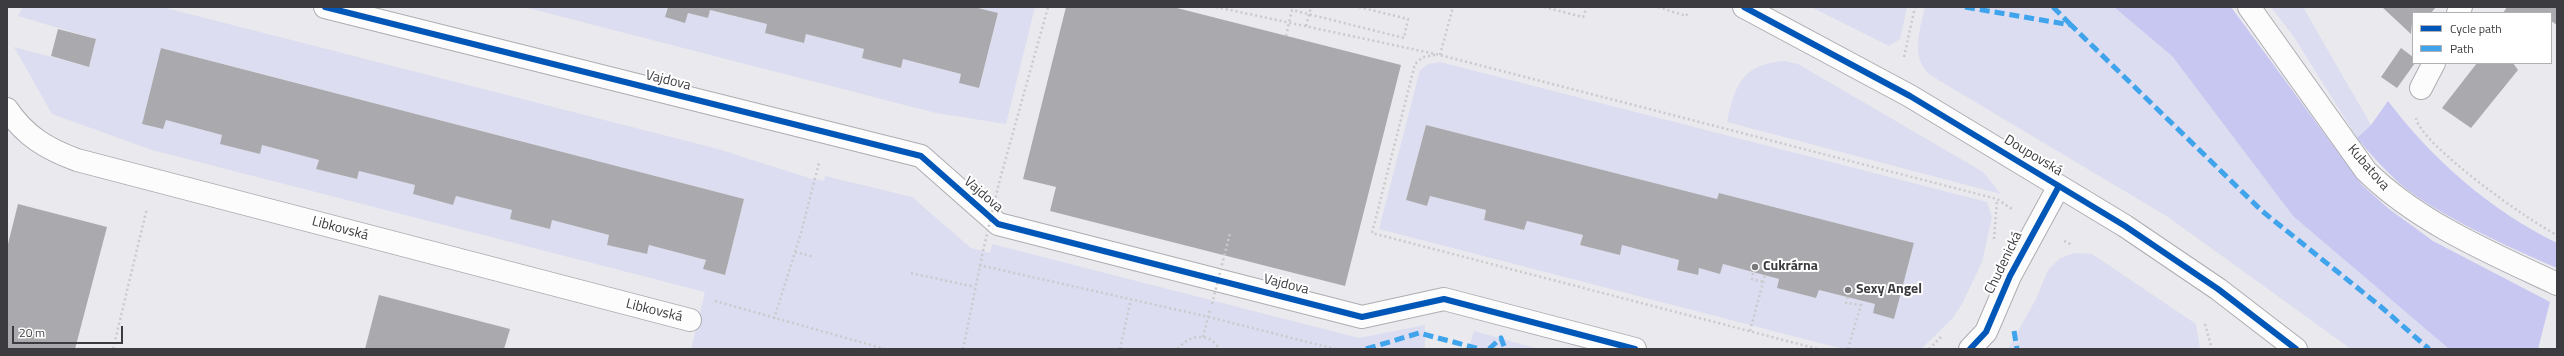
<!DOCTYPE html>
<html>
<head>
<meta charset="utf-8">
<style>
  body { margin:0 }
  #map { position:relative; width:2564px; height:356px; overflow:hidden; background:#e9e9ee; font-family:"Titillium Web",sans-serif }
  canvas { display:block }
  .frame { position:absolute; inset:0; border:8px solid #3c3c40; pointer-events:none }
  .legend { position:absolute; left:2412px; top:12px; width:140px; height:52px; box-sizing:border-box; background:#fff; border:1px solid #b1b1b3; margin:0; padding:5px 7px; list-style:none; font-size:12px; color:#3c3c40 }
  .legend li { display:flex; align-items:center; gap:8px; height:20px }
  .legend b { width:20px; border:1px solid #b1b1b3 }
  .scale { position:absolute; left:12px; top:326px; width:111px; height:18px; box-sizing:border-box; border:2px solid #3c3c40; border-top:0; padding-left:5px; font-size:12px; line-height:14px; white-space:nowrap; color:#3c3c40; -webkit-text-stroke:3px #fff; paint-order:stroke }
</style>
</head>
<body>
<div id="map">
<canvas width="2564" height="356"></canvas>
<div class="frame"></div>
<ul class="legend">
<li><b style="height:5px;background:#0057b8"></b>Cycle path</li>
<li><b style="height:5px;background:#3fa4ec"></b>Path</li>
</ul>
<div class="scale">20 m</div>
</div>
<script>
const context = document.querySelector('canvas').getContext('2d');
context.lineJoin = 'round';
function paint(path, color) { context.fillStyle = color; context.fill(path, 'evenodd'); }
function strokePath(path, color, width, dash) { context.strokeStyle = color; context.lineWidth = width; context.lineCap = dash ? 'butt' : 'round'; context.setLineDash(dash || []); context.stroke(path); }
function drawText(font, color, halo, rows, align = 'center') {
  context.font = font + ' "Titillium Web",sans-serif'; context.lineWidth = 4; context.setLineDash([]); context.textBaseline = 'middle'; context.strokeStyle = halo; context.fillStyle = color; for (const [text, x, y, turn = 0] of rows) {
    context.save(); context.translate(x, y); context.rotate((+turn || 0) * Math.PI / 180); context.textAlign = isNaN(turn) ? turn : align; if (halo) context.strokeText(text, 0, 0); context.fillText(text, 0, 0); context.restore();
  }
}
paint(new Path2D(`
  M23 7H162L718 149 809 178 824 181 825 176 912 197 971 248 990 253 992 244 1359 338 1425 325V346L1423 349H691L705 292 152 150 52 114 14 47 89 67 96 39 18 16ZM162 48 744 199 725 275 703 269 706 260 649 245 647 254 607 245 609 235 552 220 550 229 510 219 512 210 456 196 453 205 413 194 415 185 359 171 356 179 317 169 319 160 262 145 260 154 220 144 222 135 166 120 163 129 142 124Z
  M524 7H665L667 8 665 17 685 23 688 13 708 18 710 10 767 24 784 38 804 43 806 34 864 49 862 58 901 68 903 59 961 74 959 83 979 88 998 14 974 7H1035L1006 124 936 113Z
  M1811 7H1907L1900 39 1889 46Z
  M1925 7H2114L2172 56 2293 216 2449 349H2351L2168 217 1930 75C1910 57 1920 30 1925 7Z
  M2271 7H2303L2371 125 2357 138 2294 37Z
  M1785 61 1798 64 1983 172 2001 194 1727 122C1735 85 1742 64 1785 61Z
  M1440 62 1987 202 1992 217 1982 262 1962 304 1952 319 1921 349H1843L1379 229 1420 70 1429 64ZM1426 125 1717 199 1719 193 1914 243 1894 318 1875 304 1819 290 1816 298 1777 288 1779 279 1723 264 1720 273 1699 268 1697 275 1677 270 1679 260 1622 245 1620 255 1580 245 1583 235 1527 221 1524 230 1484 220 1486 210 1430 196 1427 206 1406 200Z
  M2075 253 2092 254 2196 324 2200 349H2008L2036 299 2048 270 2060 258Z
  M1474 331 1539 349H1469Z`), '#dcddf0');
paint(new Path2D(`
  M2114 7H2231L2362 185 2389 209 2433 241 2550 302 2538 349H2449L2293 216 2172 56Z
  M2388 101C2432 159 2491 211 2557 243V268C2509 247 2438 216 2399 183 2384 169 2370 154 2357 138L2371 125Z`), '#c7c7f1');
paint(new Path2D(`
  M668 7H974L998 13 979 88 959 83 961 74 903 59 901 68 881 63 862 58 864 49 806 34 804 43 784 38 765 33 767 24 710 10 708 18 688 13 685 23 665 17Z
  M1066 7H1173L1401 65 1345 286 1050 211 1056 187 1023 179Z
  M2382 7H2436L2431 13H2413L2411 34Z
  M2507 7H2557V25L2551 21V13H2503Z
  M58 29 96 39 89 67 51 56Z
  M161 48 744 199 725 275 703 269 706 260 649 245 647 254 607 245 609 235 552 220 550 229 510 219 512 210 456 196 453 205 413 194 415 185 359 171 357 179 316 169 319 160 262 145 260 154 220 144 222 135 166 120 163 129 142 124Z
  M2401 48 2413 57V63H2415L2397 88 2381 77Z
  M2477 63H2513L2518 70 2471 128 2442 108Z
  M1426 125 1717 199 1719 193 1914 243 1894 319 1873 313 1875 304 1819 290 1816 298 1777 288 1779 279 1723 264 1720 274 1699 268 1698 275 1677 270 1679 260 1622 245 1620 255 1580 245 1583 235 1527 221 1524 230 1484 220 1486 210 1430 196 1427 206 1406 200Z
  M18 204 107 227 75 349H7V248Z
  M379 295 510 329 504 349H365Z`), '#aaaaae');
const minor = new Path2D(`
  M325 7 921 156 998 224 1362 317 1444 299 1635 349
  M1744 7 1910 96 2125 226 2218 289 2296 349
  M2249 7 2366 171C2419 223 2491 253 2557 284
  M2458 13 2461 7
  M2421 88 2434 63
  M7 109C25 136 47 149 77 160L690 320
  M1970 349 1986 332 2010 276 2059 186`);
strokePath(minor, '#adadb2', 24);
strokePath(new Path2D(`
  M1216 7 1440 55 1997 199 2012 209
  M1359 7 1408 19 1404 38
  M1544 7 1583 17 1587 7
  M1658 7 1686 16 1688 12
  M1306 26 1311 7
  M1435 55 1423 57 1415 64 1372 233 1818 349
  M1440 55 1453 7
  M1904 57 1915 7
  M2416 118C2420 144 2530 222 2557 235
  M999 183 1048 7
  M1994 239 1997 200
  M2064 241 2072 245
  M795 252 814 257
  M979 265 1209 317 1335 349
  M911 273 975 287
  M1753 273 1752 279 1764 282
  M1848 297 1846 303 1860 305
  M715 301 885 349
  M774 319 801 233 819 163
  M2205 324 2212 349
  M1750 331 1765 275
  M1203 337 1210 310
  M113 349 146 212 149 211
  M963 349 983 251
  M1120 349 1131 299
  M1178 349C1188 335 1210 331 1219 349
  M1848 349 1862 301
  M1929 349 1941 337`), '#cacacc', 2.5, [2, 3]);
strokePath(minor, '#fcfcfc', 22);
strokePath(new Path2D(`
  M1286 36 1292 10 1404 38
  M983 251 999 183
  M1212 304 1230 233`), '#cacacc', 2.5, [2, 3]);
strokePath(new Path2D(`
  M1965 7 2071 25 2262 211 2380 306 2429 349
  M2053 7 2071 25
  M2014 331 2017 349
  M1366 349 1419 333 1480 349
  M1489 349 1501 338 1505 349`), '#3fa4ec', 5, [10, 5]);
strokePath(new Path2D(`
  M325 7 921 156 998 224 1362 317 1444 299 1635 349
  M1744 7 1910 96 2125 226 2218 289 2296 349
  M1970 349 1986 332 2010 276 2059 186`), '#0057b8', 6);
for (const [x, y, r, color] of [
  [1755,267,4,"#79797d"],
  [1848,290,4,"#79797d"]
]) { const dot = new Path2D(); dot.arc(x, y, r, 0, 2 * Math.PI); context.fillStyle = color; context.fill(dot); strokePath(dot, '#fff', 1.5); }
drawText('14px', '#3c3c40', '#fff', [
  ["Vajdova",668,81,14],
  ["Doupovská",2033,156,31],
  ["Kubatova",2368,168,49],
  ["Vajdova",983,195,41],
  ["Libkovská",340,229,15],
  ["Chudenická",2004,263,-64],
  ["Vajdova",1286,285,14],
  ["Libkovská",654,311,14]
]);
drawText('bold 14px', '#3c3c40', '#fff', [
  ["Cukrárna",1763,267],
  ["Sexy Angel",1856,290]
], 'left');
</script>
</body>
</html>
